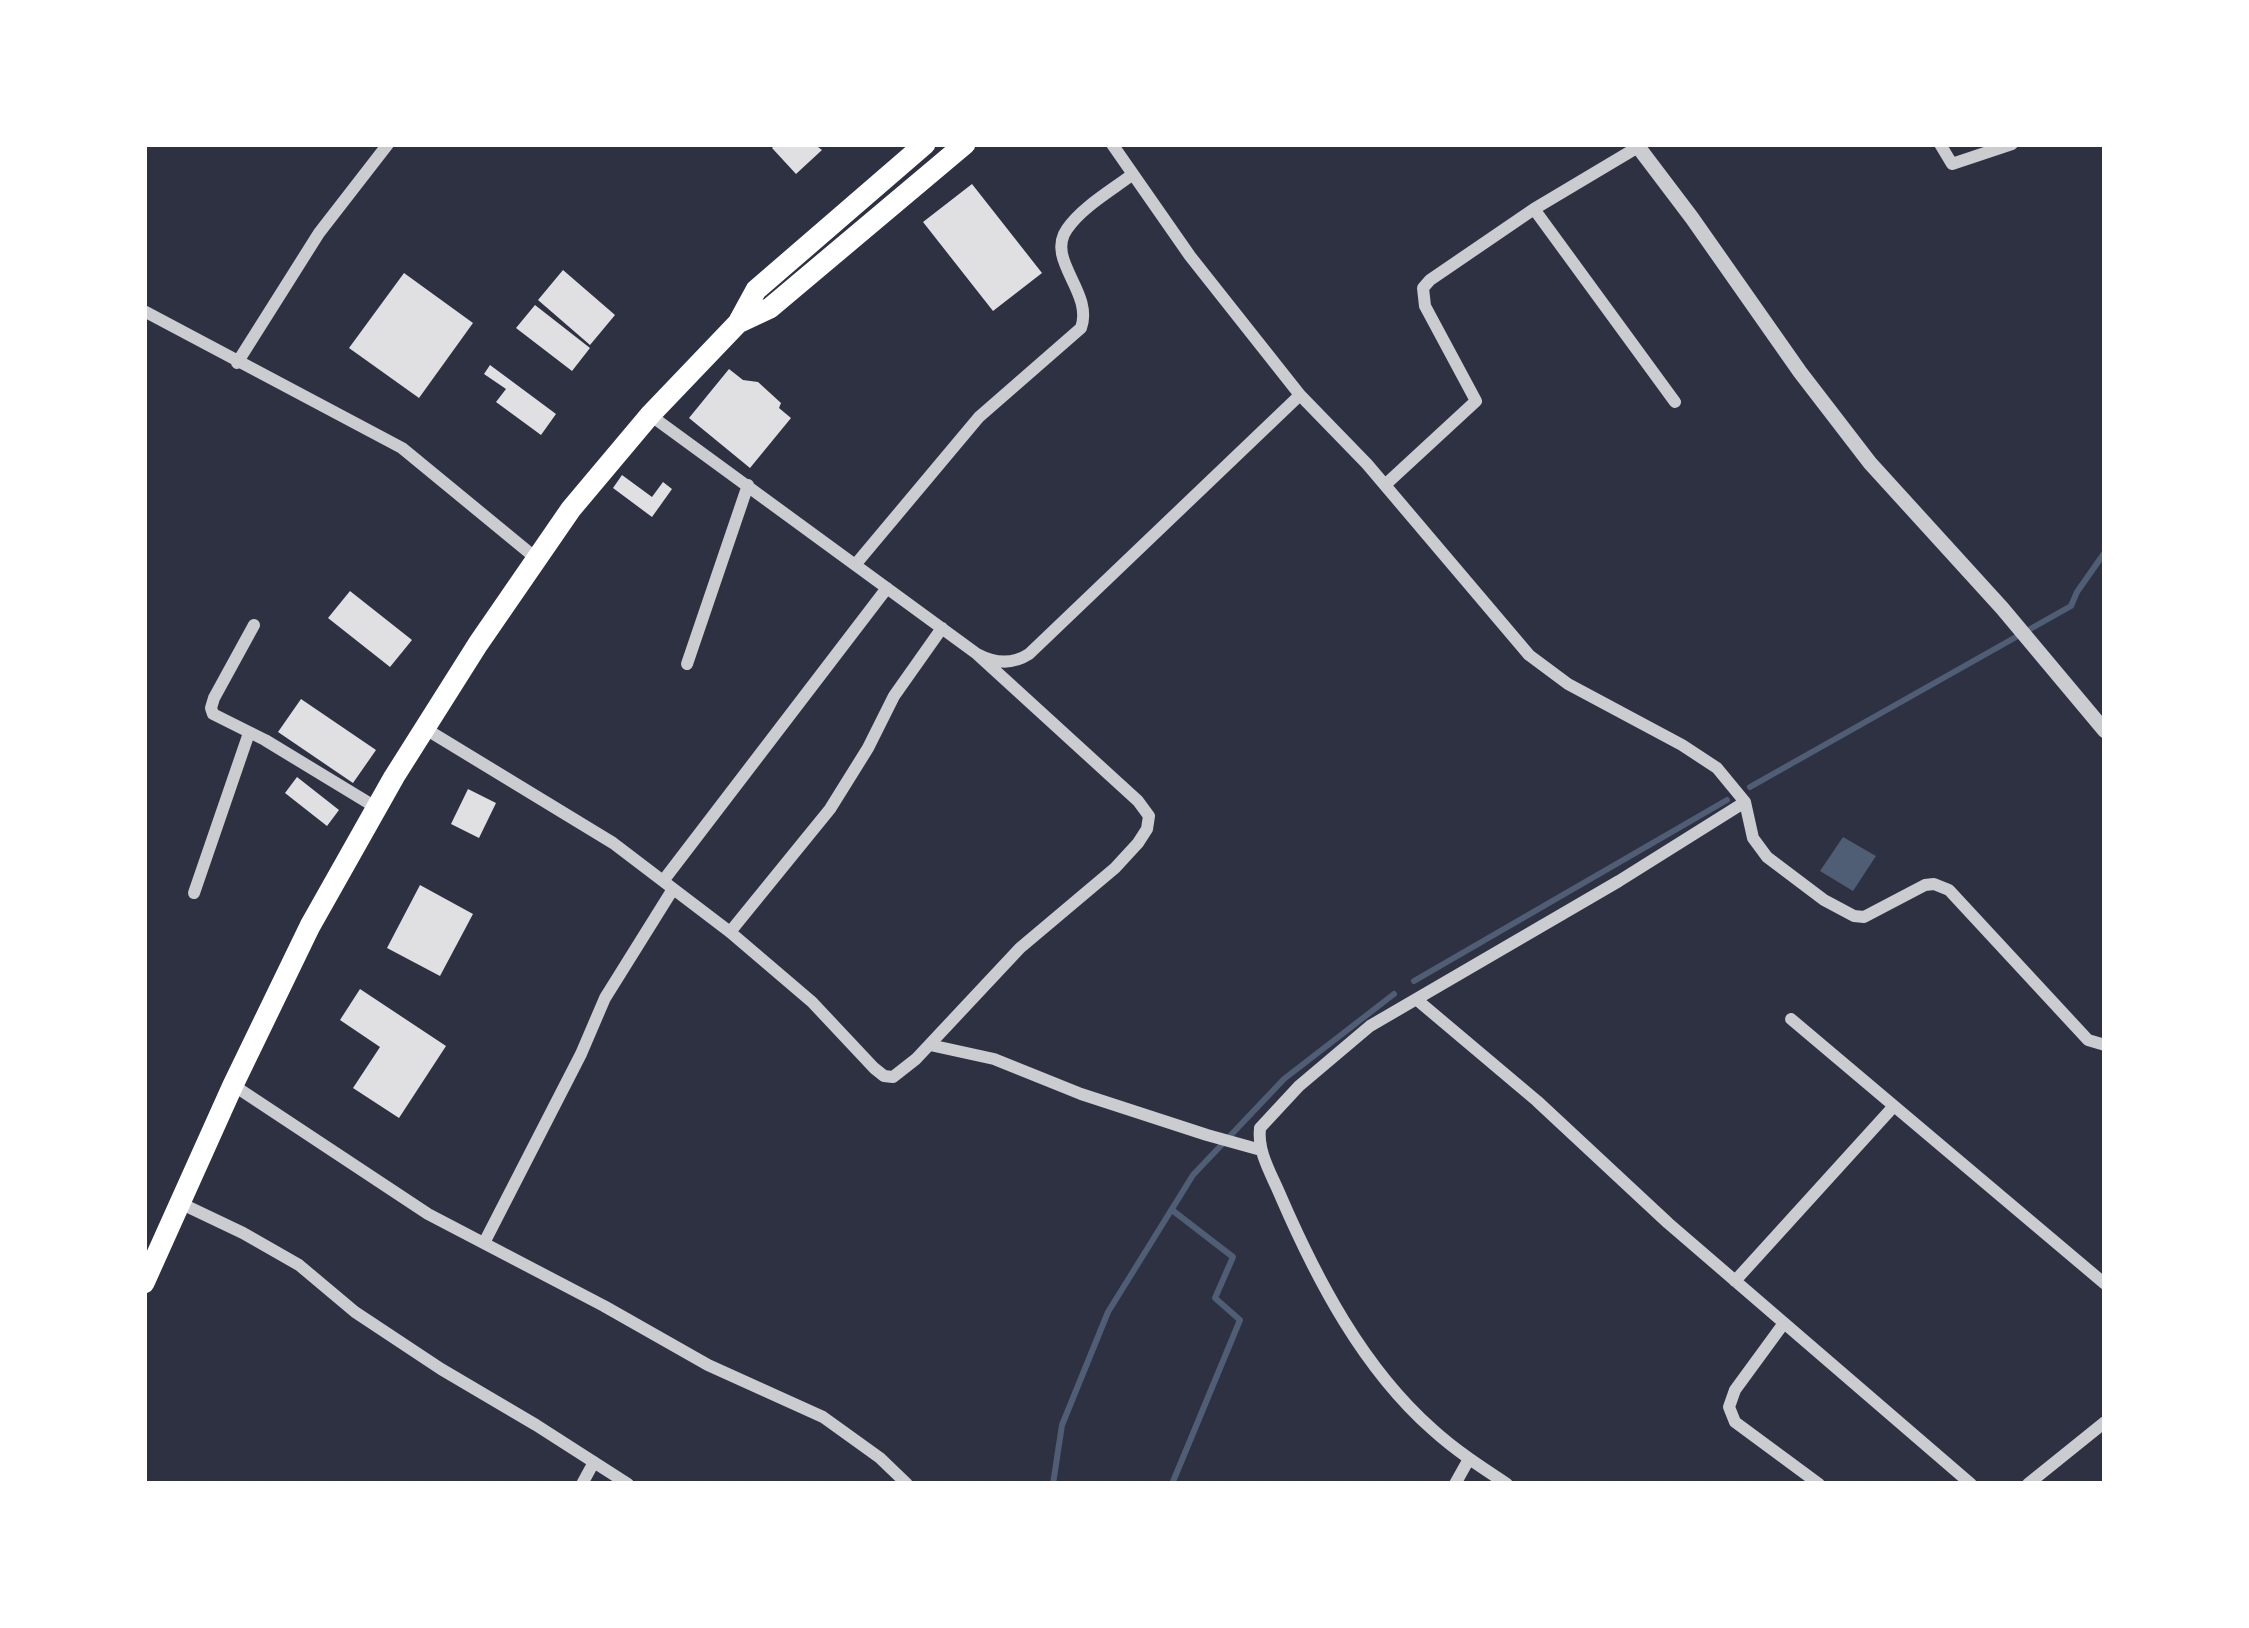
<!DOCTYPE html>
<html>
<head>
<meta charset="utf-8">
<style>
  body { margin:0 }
  #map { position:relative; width:2249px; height:1628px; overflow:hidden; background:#2d3142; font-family:"Fira Sans",sans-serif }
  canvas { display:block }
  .frame { position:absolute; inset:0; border:147px solid #fff; pointer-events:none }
</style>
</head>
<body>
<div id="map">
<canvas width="2249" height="1628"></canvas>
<div class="frame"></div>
</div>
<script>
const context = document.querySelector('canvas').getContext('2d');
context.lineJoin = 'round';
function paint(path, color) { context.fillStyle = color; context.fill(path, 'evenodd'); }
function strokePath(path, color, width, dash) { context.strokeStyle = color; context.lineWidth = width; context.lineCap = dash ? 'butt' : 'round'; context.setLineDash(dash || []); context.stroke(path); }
paint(new Path2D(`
  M1843 837 1876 856 1853 891 1820 871Z`), '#4f5d75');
strokePath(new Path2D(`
  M1750 787 2071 606 2077 592 2105 552
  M1414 981 1727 800
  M1172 1210 1233 1257 1215 1298 1240 1320 1172 1484
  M1053 1484 1062 1425 1108 1312 1193 1175 1284 1079 1394 994`), '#4f5d75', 6);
paint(new Path2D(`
  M776 144H814L822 150 796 174 772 148Z
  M972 184 1042 273 993 311 923 222Z
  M563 270 615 315 590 345 538 300Z
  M404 273 473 323 419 398 349 348Z
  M535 305 590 348 572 371 516 328Z
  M490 365 556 414 541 435 496 402 506 389 484 374Z
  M729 369 743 380 758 382 781 403 779 408 791 418 750 468 689 418Z
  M622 475 652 497 663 482 672 489 652 517 613 488Z
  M350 591 412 640 390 667 328 618Z
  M301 699 376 750 353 783 278 732Z
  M297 777 339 810 327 826 285 793Z
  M468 789 496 803 479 838 451 824Z
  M420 885 473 914 440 976 387 948Z
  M360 989 446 1046 399 1118 353 1088 380 1047 340 1020Z`), '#e0e0e3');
strokePath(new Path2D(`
  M1112 144 1190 256 1300 395 1367 464 1529 655 1568 684 1682 745 1717 768 1745 802 1753 838 1767 857 1824 900 1854 916 1864 917 1925 885 1934 884 1949 890 2088 1040 2105 1045
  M1940 144 1952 164 2012 144
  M1534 209 1675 402
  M144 311 402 448 537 559
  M237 363 319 233 388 144
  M650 415 977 654C994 663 1012 665 1029 654L1300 395
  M1385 485 1476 401 1425 306 1423 288 1430 280 1534 209 1638 147
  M855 565 979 417 1081 328C1094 292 1045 260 1067 229 1082 207 1112 190 1133 174
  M254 625 214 698 211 708 213 714 265 740 377 808
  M687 664 748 485
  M424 728 613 843 730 932 812 1002 874 1068 884 1076 893 1077 916 1059 1020 948 1115 868 1138 843 1147 829 1149 816 1138 801 977 654
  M663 881 887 588
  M194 893 249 733
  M730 932 830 809 868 748 894 696 942 628
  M1416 999 1537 1101 1668 1223 1971 1484
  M1791 1019 2105 1284
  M930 1045 994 1059 1081 1094 1207 1135 1261 1150
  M233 1085 428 1214 604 1306 708 1365 823 1417 880 1458 907 1484
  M180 1203 243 1233 299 1265 355 1312 441 1369 536 1425 628 1484
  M484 1243 581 1054 605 998 673 889
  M1735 1281 1894 1106
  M1784 1323 1735 1390 1729 1407 1735 1422 1819 1484
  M582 1484 594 1462
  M1455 1484 1469 1459
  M1507 1484C1481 1467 1455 1450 1432 1429 1363 1368 1317 1280 1281 1197 1272 1175 1257 1152 1260 1128L1299 1086 1370 1026 1619 881 1745 802
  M2028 1484 2105 1422`), '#caccd0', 12);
strokePath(new Path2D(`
  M1636 144 1692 218 1800 372 1870 463 2002 608 2105 731`), '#caccd0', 15);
strokePath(new Path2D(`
  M738 323 770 308 965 144
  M144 1283 233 1085 310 926 394 777 478 644 571 509 650 415 738 323 756 290 925 144`), '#fff', 21);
</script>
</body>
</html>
